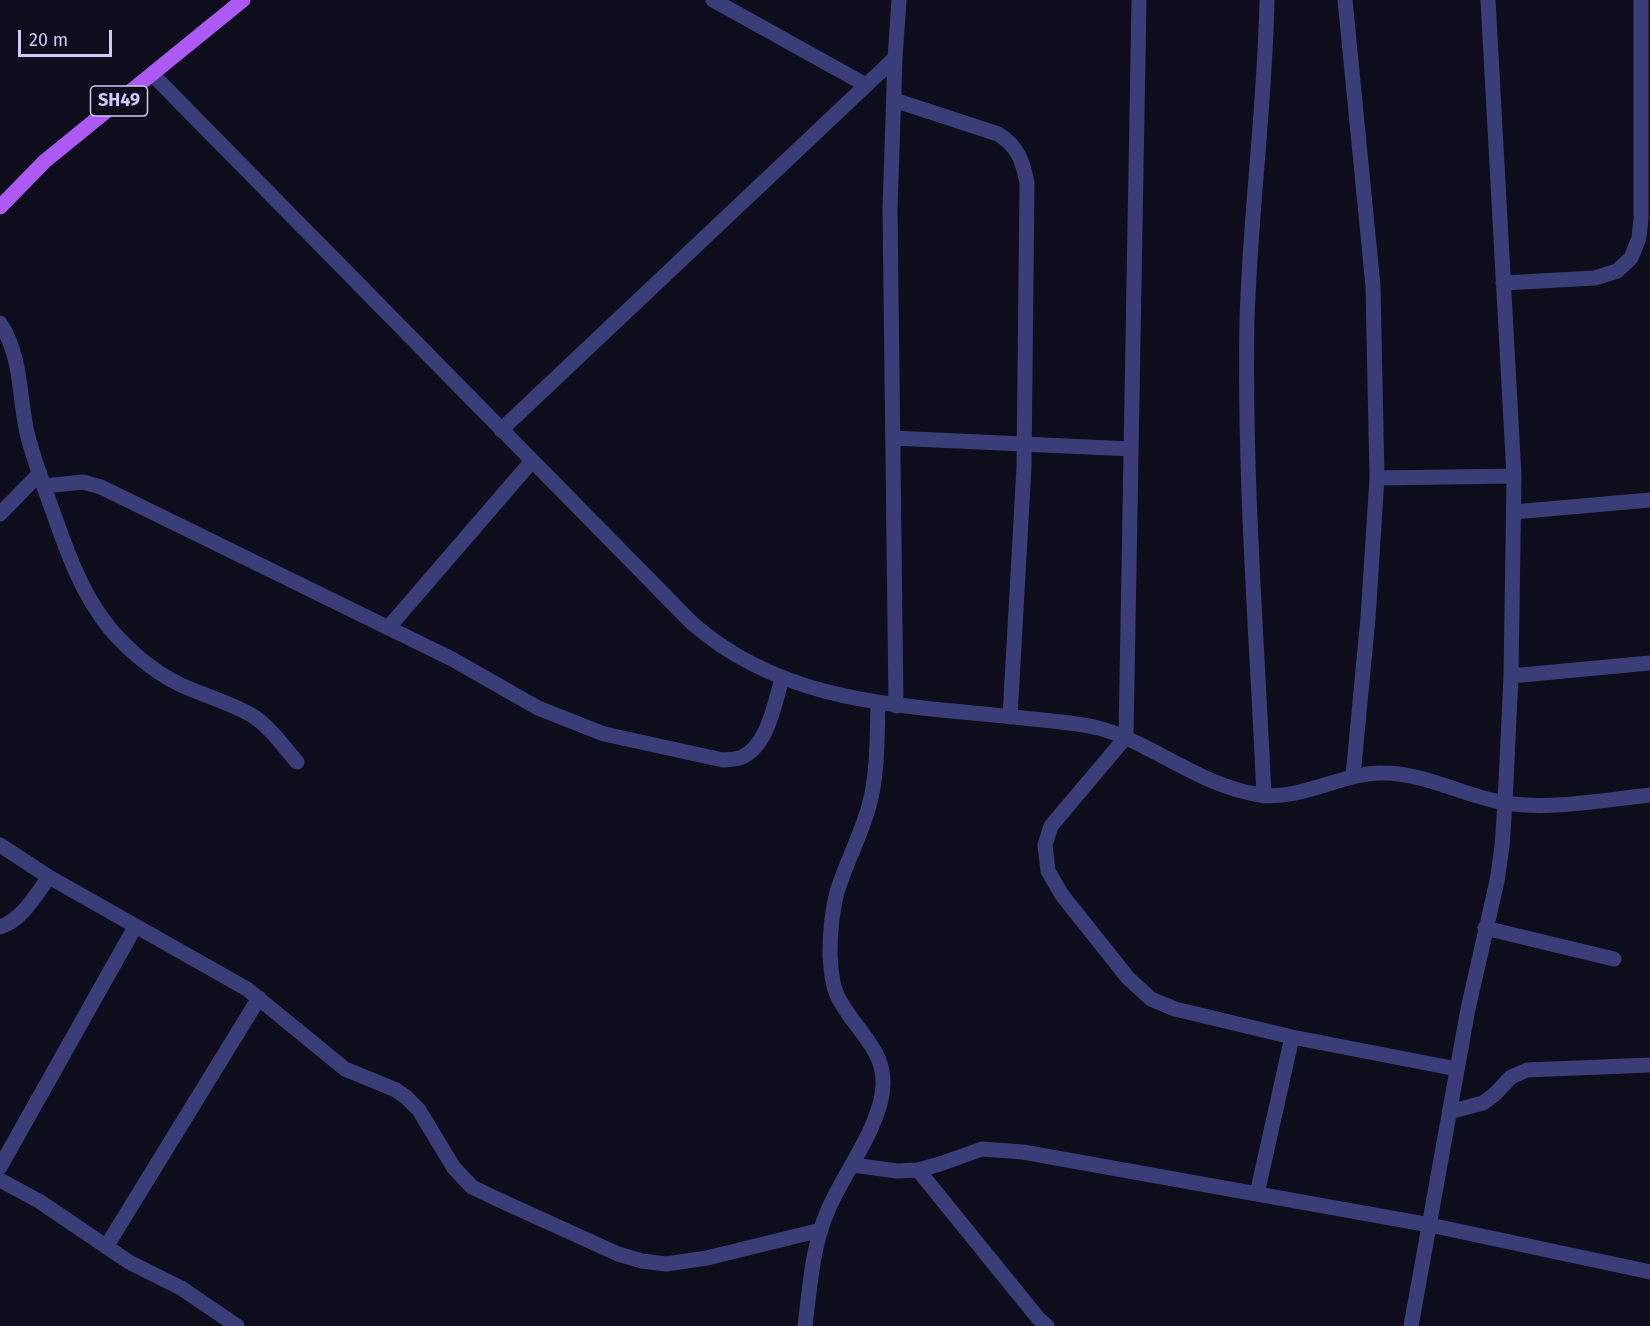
<!DOCTYPE html>
<html>
<head>
<meta charset="utf-8">
<style>
  body { margin:0 }
  #map { position:relative; width:1650px; height:1326px; overflow:hidden; background:#0e0d1c; font-family:"Fira Sans",sans-serif }
  canvas { display:block }
  .scale { position:absolute; left:18px; top:30px; width:94px; height:27px; box-sizing:border-box; border:3px solid #cccbfc; border-top:0; padding-left:8px; font-size:18px; line-height:21px; white-space:nowrap; color:#cccbfc; -webkit-text-stroke:4px #0e0d1c; paint-order:stroke }
</style>
</head>
<body>
<div id="map">
<canvas width="1650" height="1326"></canvas>
<div class="scale">20 m</div>
</div>
<script>
const context = document.querySelector('canvas').getContext('2d');
context.lineJoin = 'round';
function strokePath(path, color, width, dash) { context.strokeStyle = color; context.lineWidth = width; context.lineCap = dash ? 'butt' : 'round'; context.setLineDash(dash || []); context.stroke(path); }
function drawText(font, color, halo, rows, align = 'center') {
  context.font = font + ' "Fira Sans",sans-serif'; context.lineWidth = 6; context.setLineDash([]); context.textBaseline = 'middle'; context.strokeStyle = halo; context.fillStyle = color; for (const [text, x, y, turn = 0] of rows) {
    context.save(); context.translate(x, y); context.rotate((+turn || 0) * Math.PI / 180); context.textAlign = isNaN(turn) ? turn : align; if (halo) context.strokeText(text, 0, 0); context.fillText(text, 0, 0); context.restore();
  }
}
strokePath(new Path2D(`
  M713 0 866 85
  M1139 0 1126 737 1051 826 1045 845 1048 871 1062 895 1128 978 1151 999 1175 1009 1292 1037 1457 1069
  M1345 0 1373 286 1377 478 1368 618 1353 776
  M152 74 692 623C786 706 906 705 1023 718 1048 721 1074 722 1098 728 1116 732 1133 741 1149 749 1185 768 1220 789 1260 795 1300 801 1344 772 1383 773 1425 773 1464 796 1505 803 1552 810 1603 800 1650 795
  M894 100 998 134C1018 146 1023 162 1027 183L1024 467 1010 717
  M1503 283 1595 278 1617 271 1631 258 1639 238 1641 218V0
  M0 323C21 355 19 392 26 428 31 452 40 475 48 498 63 539 76 582 102 618 120 644 153 672 181 685 205 696 231 703 253 716 271 728 283 746 297 762
  M501 430 895 58
  M893 438 1131 449
  M1377 478 1514 476
  M44 486 83 482 101 487 452 659 538 708 604 734 723 760C729 759 736 760 742 757 768 745 774 705 782 679
  M1514 512 1650 500
  M0 514 40 473
  M388 628 532 461
  M1511 676 1650 663
  M896 706 890 209 895 58 899 0
  M1264 796C1257 638 1244 479 1247 321 1250 214 1265 107 1267 0
  M0 845 49 877 247 989 345 1069 396 1090 406 1097 419 1110 454 1168 472 1187 497 1199 618 1254 642 1261 666 1264 707 1258 821 1230
  M0 927C22 920 35 896 49 877
  M1485 928 1614 959
  M1449 1112 1483 1103 1495 1094 1511 1077 1527 1070 1650 1065
  M853 1165 897 1171 918 1170 940 1164 982 1149 1023 1152 1430 1225 1650 1272
  M0 1167 135 927
  M918 1170 1038 1318 1047 1326
  M0 1180 39 1201 129 1262 181 1288 237 1326
  M1257 1194 1292 1037
  M106 1247 259 998
  M805 1326C810 1288 812 1246 828 1210 844 1173 871 1140 881 1100 892 1053 858 1035 839 999 832 987 831 969 830 955 830 934 832 911 837 892 846 863 861 835 869 806 878 773 877 737 878 702
  M1411 1326 1468 1009 1497 881 1502 847 1505 803 1511 676 1514 476 1488 0`), '#3b3d78', 15);
strokePath(new Path2D(`
  M0 207 45 161 243 0`), '#ad59f4', 15);
for (const [x, y, w] of [
  [119,101,57]
]) { const box = new Path2D(); box.roundRect(x - w / 2, y - 15, w, 30, 4.5); context.fillStyle = '#0e0d1c'; context.fill(box); strokePath(box, '#cccbfc', 1.5); }
drawText('bold 18px', '#cccbfc', null, [
  ["SH49",119,101]
]);
</script>
</body>
</html>
